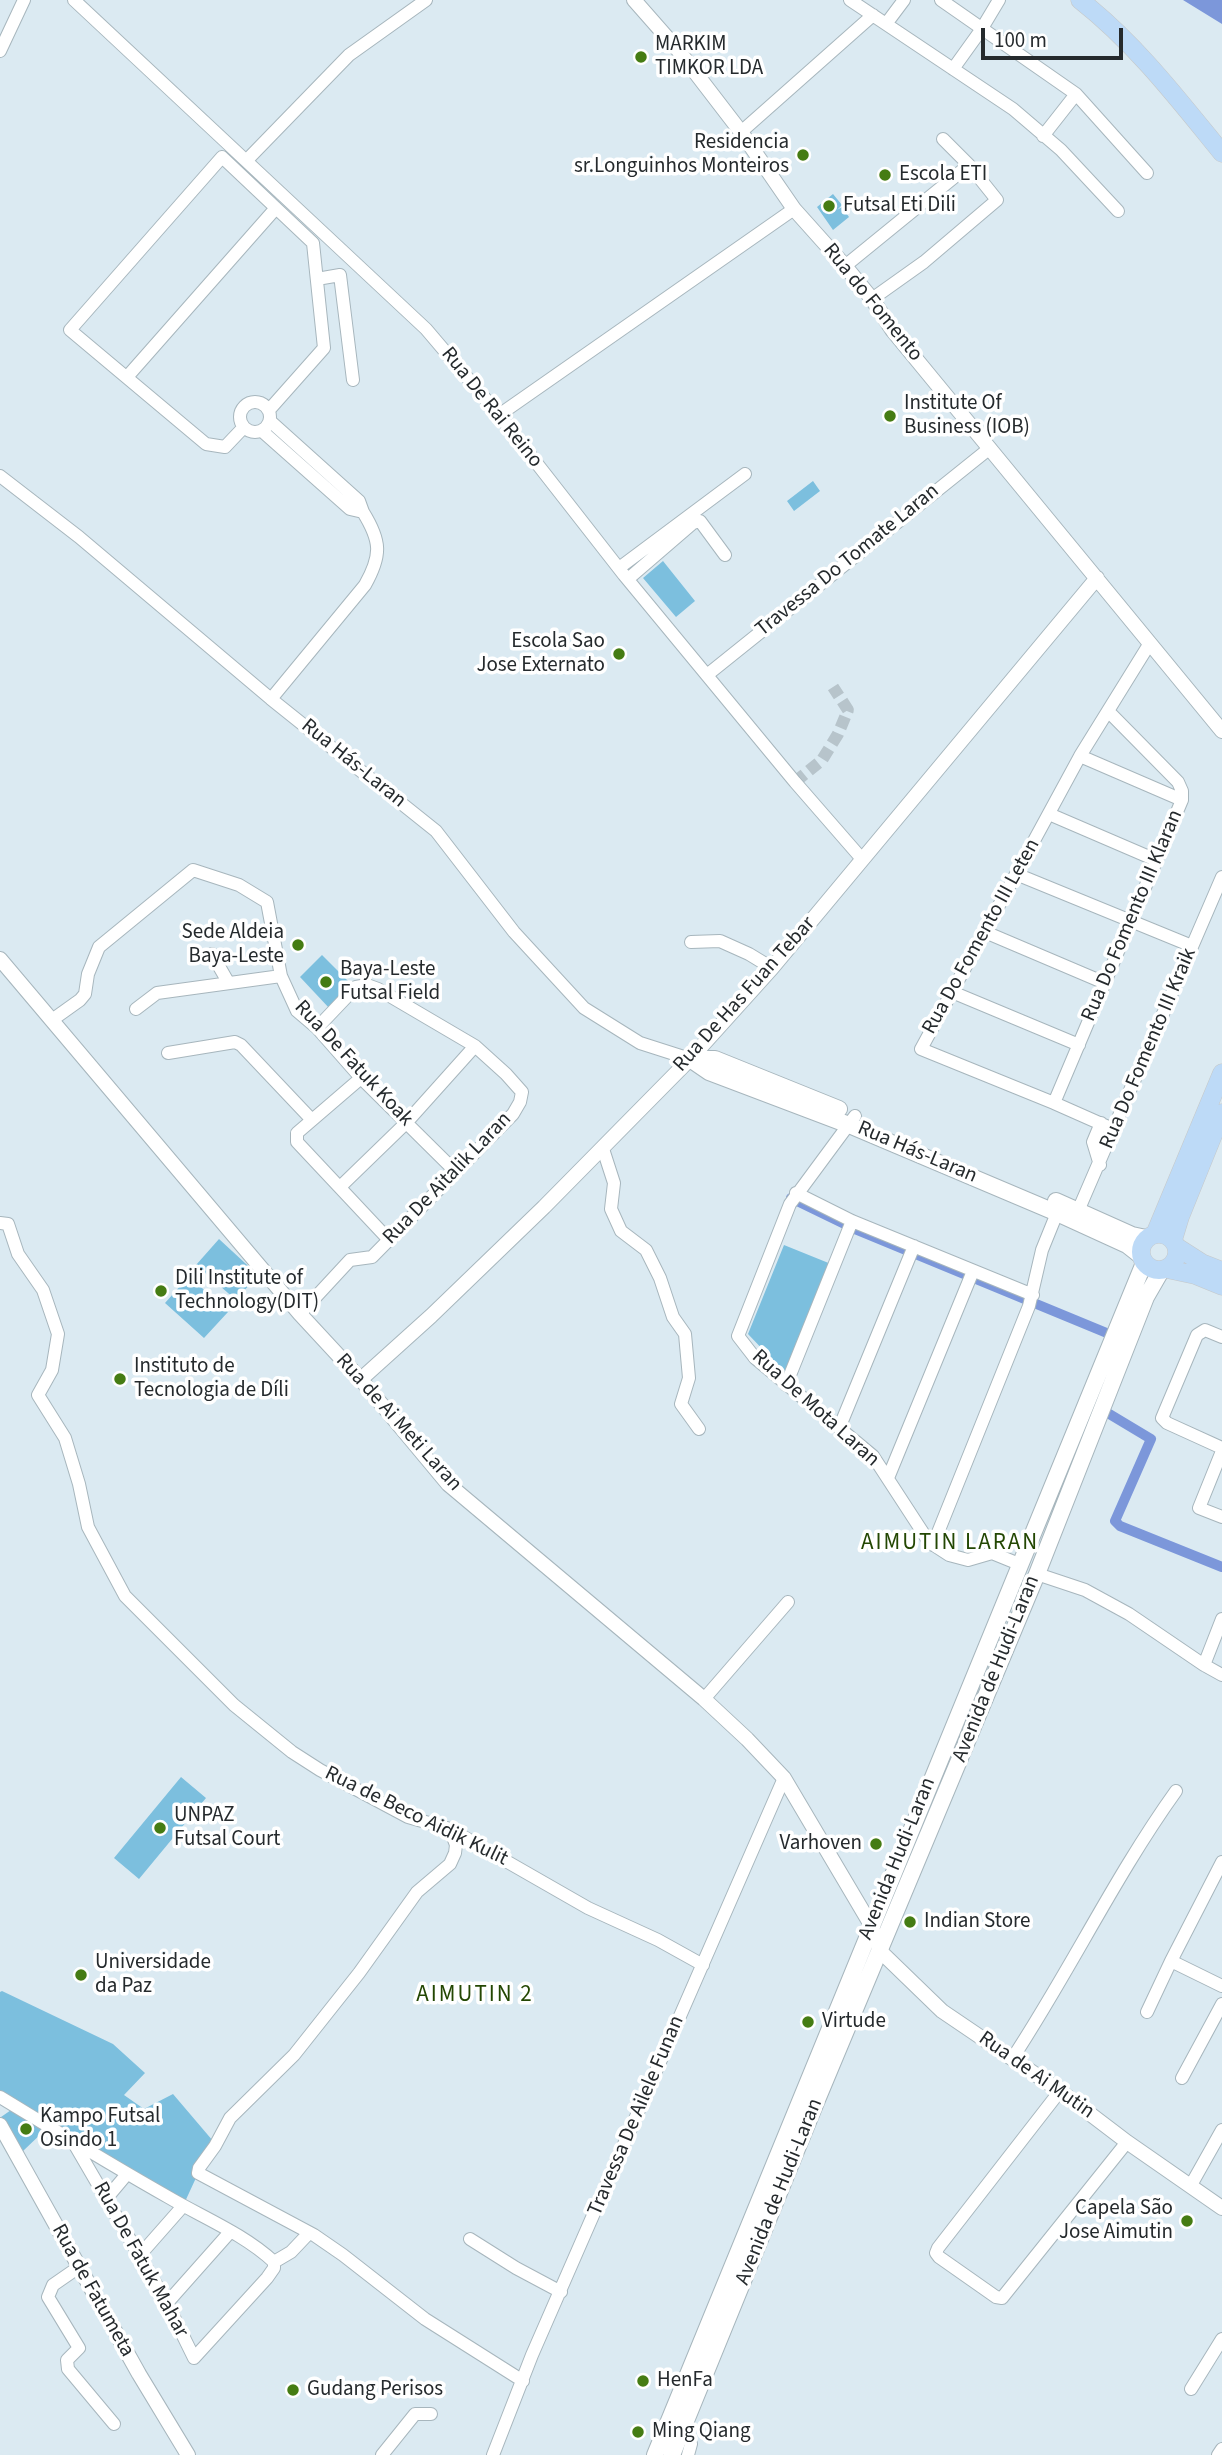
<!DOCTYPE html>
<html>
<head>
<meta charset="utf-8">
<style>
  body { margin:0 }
  #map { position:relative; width:1222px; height:2455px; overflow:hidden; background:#dbeaf2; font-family:"Source Sans 3",sans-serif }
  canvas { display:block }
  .scale { position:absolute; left:981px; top:28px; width:142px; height:32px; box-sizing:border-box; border:4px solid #252a2d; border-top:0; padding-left:9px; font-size:21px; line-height:24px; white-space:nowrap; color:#252a2d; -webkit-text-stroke:5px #fff; paint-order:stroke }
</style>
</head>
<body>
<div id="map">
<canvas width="1222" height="2455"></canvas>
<div class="scale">100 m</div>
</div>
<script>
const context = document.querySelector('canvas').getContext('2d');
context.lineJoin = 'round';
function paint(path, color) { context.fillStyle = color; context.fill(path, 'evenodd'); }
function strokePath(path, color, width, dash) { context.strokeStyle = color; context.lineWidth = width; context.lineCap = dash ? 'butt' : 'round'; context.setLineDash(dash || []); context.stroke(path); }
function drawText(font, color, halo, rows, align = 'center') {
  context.font = font + ' "Source Sans 3",sans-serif'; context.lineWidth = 7; context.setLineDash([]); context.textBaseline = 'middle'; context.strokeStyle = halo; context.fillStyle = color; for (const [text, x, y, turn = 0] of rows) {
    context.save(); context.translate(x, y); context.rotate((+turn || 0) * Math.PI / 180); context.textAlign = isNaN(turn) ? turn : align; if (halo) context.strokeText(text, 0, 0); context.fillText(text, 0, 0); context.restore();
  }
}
paint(new Path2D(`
  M833 194 842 205 837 210 842 207 849 217 833 230 817 207Z
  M813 481 820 491 794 511 787 501Z
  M663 561 695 601 676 617 643 578Z
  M322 955 353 986 330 1009 300 977Z
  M219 1239 258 1275 236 1300 196 1265Z
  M784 1245 831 1264 787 1375 748 1334Z
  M189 1276 228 1312 204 1338 165 1303Z
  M181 1777 206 1798 139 1879 114 1858Z
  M2 1991 113 2044 145 2073 124 2095 144 2109 173 2094 213 2141 183 2206 0 2097V1992Z
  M14 2108 44 2131 23 2151 1 2117Z`), '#7cbfde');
paint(new Path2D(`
  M1183 0H1222V24Z`), '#7c97da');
strokePath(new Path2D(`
  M791 1198 857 1230 1114 1336
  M1101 1409 1151 1439 1115 1521 1120 1526 1222 1567`), '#7c97da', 10);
strokePath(new Path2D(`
  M795 782 822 760 838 734 848 710 833 687`), '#b7c4cb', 12, [12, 6]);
const minor = new Path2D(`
  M74 0 426 329 499 415 624 575 795 782 862 859
  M850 0 1013 109 1061 150 1118 211
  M941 0 1076 94 1147 173
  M886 24 904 0
  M0 51 24 0
  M953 69 981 30 999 0
  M741 132 873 15
  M1043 136 1076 94
  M943 139 969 165
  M246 161 349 55 426 0
  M845 266 969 165 997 200 924 262 872 299
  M317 279 340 275 353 380
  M127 377 276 208
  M240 417a15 15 0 1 1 30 0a15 15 0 1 1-30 0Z
  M499 415 794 209
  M243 428 225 447 206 444 70 330 222 157 313 243 324 348 269 410
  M262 431 350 509 363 512 359 501 270 421
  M0 476 79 537 271 699 436 831 514 932 584 1008 640 1043 690 1059
  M619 568 745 474
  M628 579 693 523 700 521 725 555
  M707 675 990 448
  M271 699 365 585C382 555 381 541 363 512
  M1080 756 1182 800
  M1049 814 1156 860
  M1016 874 1192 946
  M985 932 1105 983
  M691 942 720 941 749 954 772 968
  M212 954 228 982
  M952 992 1079 1045
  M136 1009 157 993 281 976
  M52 1020 80 1000 85 994 88 974 99 947 193 870 239 885 267 902 281 976 297 1011 317 1028 361 1078 455 1171
  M168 1053 235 1042 241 1045 312 1120
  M361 1078 297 1133V1142L389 1240
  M1054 1103 1182 800V791L1178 782 1108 711
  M855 1116 790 1204 738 1336 755 1358 873 1456 929 1542 949 1555 968 1560 992 1553 1019 1564
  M1115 1130 1054 1103 921 1049 1080 756 1150 643
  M603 1149 614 1183 611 1209 621 1231 646 1250 660 1278 673 1317 685 1334 689 1378 681 1404 699 1429
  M1100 1165 1093 1142 1101 1123
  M340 1187 406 1123 475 1046
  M796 1193 852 1221 1033 1295
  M1075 1218 1222 877
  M0 1223 8 1224 18 1254 43 1290 58 1334 52 1370 38 1395 65 1438 79 1484 88 1527 125 1596 234 1705 292 1752 320 1770 408 1817 450 1829 588 1908 658 1940 703 1965
  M300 1314 350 1260 372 1257 513 1114 520 1102 522 1092 506 1074 475 1046 378 989 367 985 356 987 317 1028
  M1222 1337 1205 1330 1197 1335 1162 1418 1167 1423 1222 1448
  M786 1385 852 1221
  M840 1426 914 1246
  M1222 1451 1199 1508 1222 1517
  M888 1478 973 1271
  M933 1545 1029 1306 1042 1250 1057 1213
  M1037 1574 1085 1590 1129 1614 1204 1665 1222 1619
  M1204 1665 1222 1675
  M704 1699 788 1602
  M450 1829 456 1845 455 1853 450 1864 417 1892 359 1973 294 2055 230 2118 215 2146 199 2168 198 2173 314 2235 343 2255 425 2319 523 2381
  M1222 1862 1171 1961 1222 1986
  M1147 2012 1171 1961
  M1012 2059C1070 1971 1115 1876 1176 1791
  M1182 2078 1222 2004
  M1060 2091 938 2248 936 2253 939 2257 996 2297 1002 2298 1127 2142
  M0 2097C56 2131 111 2165 168 2197 202 2217 244 2234 274 2262V2268L267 2278 194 2358 167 2303 72 2140
  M1191 2185 1222 2130
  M106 2199 127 2174
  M470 2239 516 2268 561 2292
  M139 2256 183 2206
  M274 2262 291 2252 309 2233
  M79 2267 53 2285 48 2297 79 2348 67 2360 68 2369 114 2424
  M167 2303 230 2232
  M1191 2389 1222 2339
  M683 2429 691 2444 688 2455
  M382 2455 415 2414H431
  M493 2455 532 2355 784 1778
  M1218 2455 1222 2449`);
const tertiary = new Path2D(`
  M634 0 678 50 741 132 794 209 845 266 872 299 893 331 1222 731
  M0 959 300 1314 363 1382 448 1484 704 1699 747 1739 784 1778 871 1925 880 1951 942 2011 1060 2091 1127 2142 1222 2208
  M360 1380 431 1316 544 1207 690 1059 772 968 1097 578
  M0 2125 139 2374 188 2455`);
const secondary = new Path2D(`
  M690 1059 709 1072 849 1125 1057 1213 1127 1245 1141 1256
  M690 1059H715L839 1109
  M1056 1201 1132 1235 1146 1238
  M655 2455 1144 1263
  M672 2455 814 2107 1037 1574 1146 1297 1161 1271`);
const primary = new Path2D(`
  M1080 0C1136 44 1178 99 1222 153
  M1141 1252a18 18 0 1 1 36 0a18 18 0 1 1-36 0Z
  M1155 1234 1222 1073
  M1173 1240 1180 1217 1222 1113
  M1177 1247 1202 1263 1222 1271
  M1167 1269 1195 1275 1222 1286`);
strokePath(minor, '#a7b6bd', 14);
strokePath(tertiary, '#a7b6bd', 16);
strokePath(secondary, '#a7b6bd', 18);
strokePath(primary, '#c6c8c8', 19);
strokePath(minor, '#fff', 12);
strokePath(tertiary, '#fff', 14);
strokePath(secondary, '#fff', 16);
strokePath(primary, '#bddaf7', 18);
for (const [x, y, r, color] of [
  [641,57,7,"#457c13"],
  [803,155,7,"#457c13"],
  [885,175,7,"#457c13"],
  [829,206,7,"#457c13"],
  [890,416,7,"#457c13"],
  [619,654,7,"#457c13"],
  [298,945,7,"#457c13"],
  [326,982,7,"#457c13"],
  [161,1291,7,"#457c13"],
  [120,1379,7,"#457c13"],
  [160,1828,7,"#457c13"],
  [876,1844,7,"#457c13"],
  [910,1922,7,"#457c13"],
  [81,1975,7,"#457c13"],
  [808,2022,7,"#457c13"],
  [26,2129,7,"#457c13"],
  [1187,2221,7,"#457c13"],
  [643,2381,7,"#457c13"],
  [293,2390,7,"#457c13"],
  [638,2432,7,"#457c13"]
]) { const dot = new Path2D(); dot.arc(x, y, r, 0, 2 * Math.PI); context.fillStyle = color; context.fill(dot); strokePath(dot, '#fff', 2.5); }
drawText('21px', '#252a2d', '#fff', [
  ["MARKIM",655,45],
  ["TIMKOR LDA",655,69],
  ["Residencia",789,143,"right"],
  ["sr.Longuinhos Monteiros",789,167,"right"],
  ["Escola ETI",899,175],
  ["Futsal Eti Dili",843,206],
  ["Institute Of",904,404],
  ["Business (IOB)",904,428],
  ["Escola Sao",605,642,"right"],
  ["Jose Externato",605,666,"right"],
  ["Sede Aldeia",284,933,"right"],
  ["Baya-Leste",284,957,"right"],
  ["Baya-Leste",340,970],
  ["Futsal Field",340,994],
  ["Dili Institute of",175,1279],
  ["Technology(DIT)",175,1303],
  ["Instituto de",134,1367],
  ["Tecnologia de Díli",134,1391],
  ["UNPAZ",174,1816],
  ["Futsal Court",174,1840],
  ["Varhoven",862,1844,"right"],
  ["Indian Store",924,1922],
  ["Universidade",95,1963],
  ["da Paz",95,1987],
  ["Virtude",822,2022],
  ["Kampo Futsal",40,2117],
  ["Osindo 1",40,2141],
  ["Capela São",1173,2209,"right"],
  ["Jose Aimutin",1173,2233,"right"],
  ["HenFa",657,2381],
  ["Gudang Perisos",307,2390],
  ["Ming Qiang",652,2432]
], 'left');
drawText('21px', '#252a2d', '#fff', [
  ["Rua do Fomento",872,303,51],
  ["Rua De Rai Reino",491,408,51],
  ["Travessa Do Tomate Laran",848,561,-39],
  ["Rua Hás-Laran",353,764,39],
  ["Rua Do Fomento III Klaran",1133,916,-67],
  ["Rua Do Fomento III Leten",982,937,-61],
  ["Rua De Has Fuan Tebar",745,995,-48],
  ["Rua Do Fomento III Kraik",1149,1049,-67],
  ["Rua De Fatuk Koak",353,1064,47],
  ["Rua Hás-Laran",917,1153,23],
  ["Rua De Aitalik Laran",448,1179,-46],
  ["Rua De Mota Laran",815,1409,42],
  ["Rua de Ai Meti Laran",398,1423,48],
  ["Avenida de Hudi-Laran",997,1669,-68],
  ["Rua de Beco Aidik Kulit",416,1817,26],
  ["Avenida Hudi-Laran",898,1859,-68],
  ["Rua de Ai Mutin",1036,2076,35],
  ["Travessa De Ailele Funan",637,2116,-67],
  ["Avenida de Hudi-Laran",780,2192,-68],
  ["Rua De Fatuk Mahar",140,2260,61],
  ["Rua de Fatumeta",92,2291,61]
]);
context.letterSpacing = '2px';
drawText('23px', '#234703', '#fff', [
  ["AIMUTIN LARAN",950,1544],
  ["AIMUTIN 2",475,1996]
]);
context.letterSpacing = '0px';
</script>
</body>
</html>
